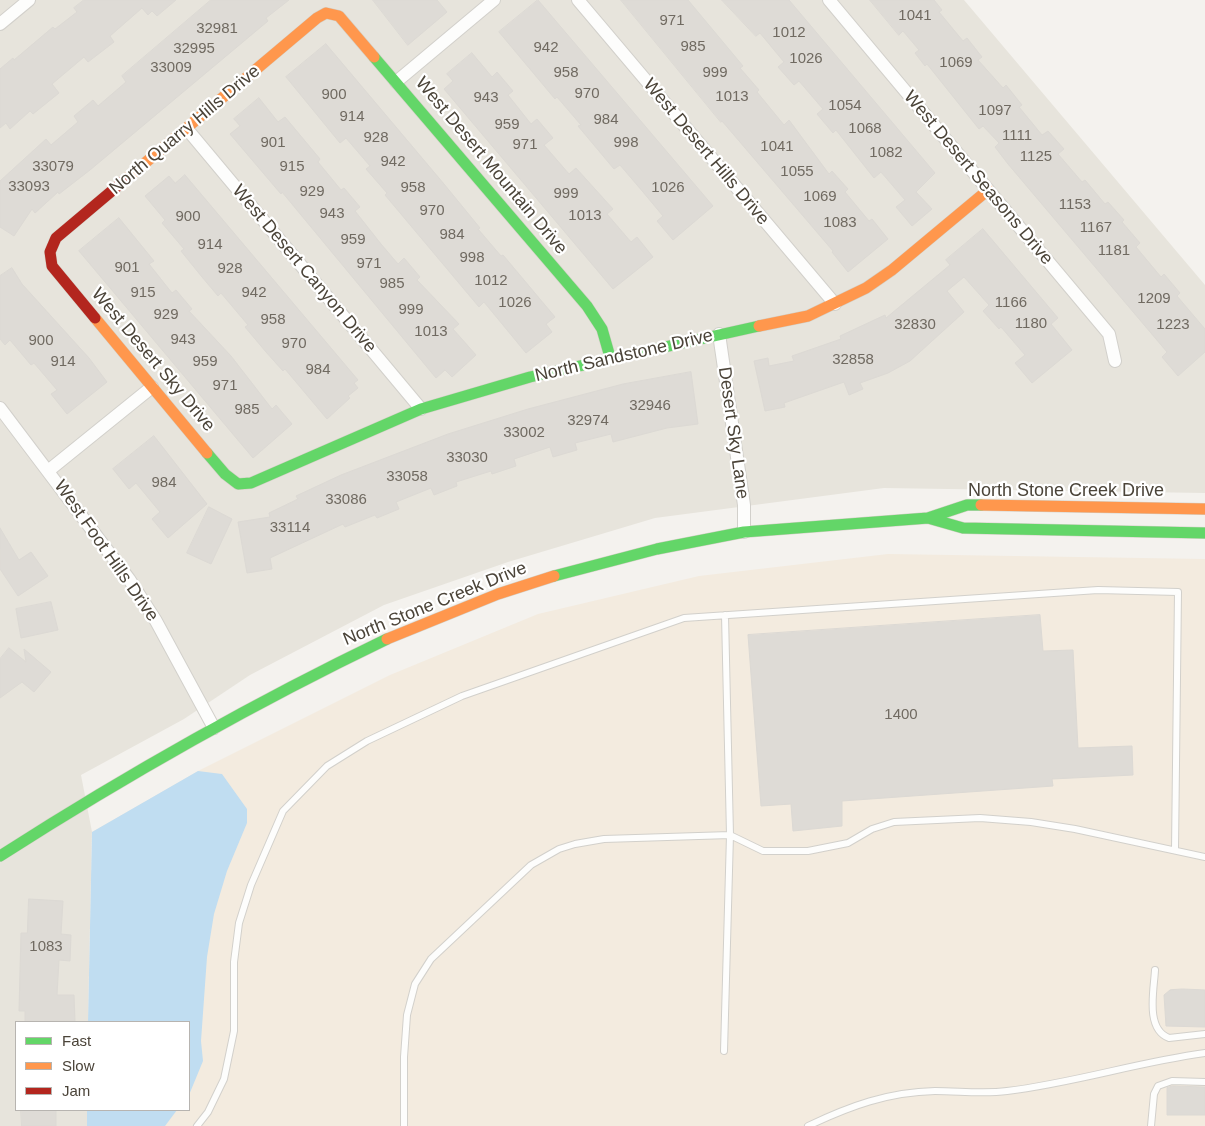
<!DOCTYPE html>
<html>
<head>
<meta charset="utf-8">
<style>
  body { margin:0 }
  #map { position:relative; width:1205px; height:1126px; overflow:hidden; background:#f4f2ee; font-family:Arial,sans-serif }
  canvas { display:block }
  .legend { position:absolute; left:15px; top:1021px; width:175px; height:90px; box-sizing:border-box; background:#fff; border:1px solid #b7b4b0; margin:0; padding:6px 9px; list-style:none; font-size:15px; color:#4b4439 }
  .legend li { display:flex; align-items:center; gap:10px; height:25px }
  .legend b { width:25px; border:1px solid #b7b4b0 }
</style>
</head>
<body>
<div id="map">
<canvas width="1205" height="1126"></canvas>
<ul class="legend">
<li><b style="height:6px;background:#63d668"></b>Fast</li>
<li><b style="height:6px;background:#ff974d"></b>Slow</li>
<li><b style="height:6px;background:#b3261e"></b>Jam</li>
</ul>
</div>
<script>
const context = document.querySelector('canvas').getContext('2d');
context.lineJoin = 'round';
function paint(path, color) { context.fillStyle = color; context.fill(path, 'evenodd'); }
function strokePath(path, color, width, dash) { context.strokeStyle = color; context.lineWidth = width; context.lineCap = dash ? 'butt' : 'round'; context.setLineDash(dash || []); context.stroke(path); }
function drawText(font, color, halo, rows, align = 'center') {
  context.font = font + ' Arial,sans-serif'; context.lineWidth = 4.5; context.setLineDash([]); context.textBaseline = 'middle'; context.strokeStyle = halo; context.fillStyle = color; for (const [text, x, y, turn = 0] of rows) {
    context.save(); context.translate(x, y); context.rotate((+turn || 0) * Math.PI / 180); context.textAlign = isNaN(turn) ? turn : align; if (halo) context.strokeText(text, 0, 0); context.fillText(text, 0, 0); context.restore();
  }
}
paint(new Path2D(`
  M0 0H964L1205 285V493L884 488 655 518 508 562 384 605 250 675 184 719 81 775 92 832 88 1022H16V1110H87V1126H0Z`), '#e7e4dc');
paint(new Path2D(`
  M888 554 1205 559V1126H87V1110H189V1022H88L92 832 198 771 390 675 538 614 699 576Z`), '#f3ebdf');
paint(new Path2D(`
  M198 771 222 774 247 809V823L227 871 214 914 207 957 201 1041 203 1061 189 1095V1022H88L92 832Z
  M87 1110H177L165 1126H87Z`), '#c0ddf1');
const building = new Path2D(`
  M84 0H176L157 16 152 11 148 15 142 8 110 36 114 42 88 62 84 57 52 84 59 93 33 114 30 111 10 129 6 123 0 128V69L13 58 14 60 53 27 55 29 77 12 74 8Z
  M211 0H289L266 18 268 21 90 170 59 194 58 192 35 213 32 209 14 236 0 227V181L46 139 51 145 78 122 74 116 93 100 98 106 126 82 122 76Z
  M373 0H437L447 12 408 45Z
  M538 0 713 206 673 240 657 221 663 216 643 192 620 165 614 169 578 126 581 125 557 97 555 99 499 32Z
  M621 0H688L743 66 740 68 759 90 757 92 784 125 789 120 829 174 832 171 848 189 845 192 869 221 872 219 888 239 848 272 832 252 833 251 722 121 721 122Z
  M722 0H789L935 173 916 192 932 209 912 226 896 207 905 200 881 172 874 178 836 130 833 133 817 114 823 109 799 81 794 85 778 67 784 62 760 33 756 36Z
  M870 0H934L942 10 939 12 963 41 967 38 982 57 978 60 1003 88 1006 85 1022 105 1019 107 1042 135 1048 131 1064 149 1058 154 1082 182 1085 180 1105 204 1108 202 1124 220 1122 222 1140 243 1136 247 1161 277 1164 274 1180 293 1177 296 1205 329V352L1178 376 1162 357 1167 352 1008 164 995 147 999 143 983 126 979 129 927 64 925 66 915 53 919 50 903 31 899 35Z
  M326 44 444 184 480 228 478 229 501 256 503 255 555 317 546 324 552 332 526 353 484 302 479 307 385 195 387 193 366 169 370 166 346 138 340 143 286 77Z
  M472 53 492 77 497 72 513 91 508 95 531 124 537 119 553 138 544 145 569 174 576 168 613 209 607 214 631 242 637 237 653 257 613 289 444 89 453 81 447 74Z
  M259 98 278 122 285 117 320 159 318 162 341 190 344 188 360 207 355 211 381 244 398 264 404 258 420 277 417 280 459 324 453 329 476 355 452 377 445 370 436 378 282 192 281 194 230 134 240 126 234 119Z
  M185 175 358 380 354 383 358 388 348 396 350 398 327 419 285 369 283 371 266 352 245 327 248 325 221 293 218 296 202 277 181 251 184 249 162 223 165 220 145 196 169 176 175 183Z
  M119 218 154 261 149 264 172 293 176 290 192 309 189 311 231 356 272 409 276 405 292 424 253 458 79 251Z
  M983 229 1058 318 1051 324 1072 350 1032 383 1015 363 1025 355 1001 327 999 329 983 311 989 305 964 277 947 291 964 312 910 361 888 373 860 383 863 389 849 395 844 382 784 403 785 407 765 411 754 361 768 358 769 366 794 361 792 356 841 339 840 336 885 315 886 318 950 265 946 260Z
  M12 268 22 284 89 358 107 382 67 414 51 394 57 390 34 363 31 365 10 340 5 345 0 339V276Z
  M691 372 698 424 667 428 613 442 611 434 575 443 577 450 553 457 550 447 514 459 516 466 492 474 491 471 456 482 457 486 434 495 431 488 396 502 399 509 377 518 375 515 345 527 343 524 270 558 272 569 247 573 238 522 270 517 269 513 298 499 296 496 341 475 448 434 528 409 623 384Z
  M154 436 207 504 168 538 152 519 160 512 136 483 129 489 113 469Z
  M209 507 232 519 211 564 187 553Z
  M0 528 19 560 31 552 48 576 18 596 0 569Z
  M51 602 58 630 21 638 16 609Z
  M1040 615 1043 651 1073 650 1078 748 1132 746 1133 775 1052 779 1053 786 842 801V826L793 831 791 804 761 806 748 635Z
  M9 648 26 662 24 649 51 672 34 692 22 682 0 698V659Z
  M29 899 63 901 61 934 71 935 70 961 59 960 57 995H74L75 1021 25 1022V1011H19L21 933H27Z
  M1183 989 1205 990V1027L1166 1026 1164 995 1170 990Z
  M1173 1086 1205 1087V1115H1167V1088Z
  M21 1110H56V1126H22Z`);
paint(building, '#dedbd6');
strokePath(building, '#dcd9d4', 1);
const lane = new Path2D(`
  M1155 970C1154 990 1145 1029 1169 1038L1205 1034
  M724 1051 730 835 725 615
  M197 1126 208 1112 224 1079 234 1031V962L239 923 251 885 283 811 327 766 367 741 462 696 684 618 1098 590 1178 592 1175 850
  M404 1126V1057L407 1015 415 984 431 959 531 865 559 849 575 844 604 839 730 835 763 851H808L848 843 872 829 894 822 980 818 1031 822 1075 829 1205 857
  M808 1126C850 1106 888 1092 935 1091 959 1091 984 1094 1007 1091 1074 1083 1138 1062 1205 1053
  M1151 1126 1154 1094 1158 1086 1172 1081 1205 1082`);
const street = new Path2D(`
  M578 0 835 304
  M829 0 1109 334 1115 361
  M0 24 29 0
  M396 82 494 0
  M187 129 421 409
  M719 334 744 505V532
  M0 408 129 579 156 621 214 728
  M48 471 152 387`);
const fast = new Path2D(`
  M374 57 587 306 602 329 610 357
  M207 453 225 474 238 484 251 483 421 409 530 377 759 326
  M928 518 963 528 1205 533
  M554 576 657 549 744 532 928 518 967 505H981
  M0 856C125 776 254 703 387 639`);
const slow = new Path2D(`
  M126 179 317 18 326 13 339 16 374 57
  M95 318 207 453
  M759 326 808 316 866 288 892 270 988 190
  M981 505 1205 509
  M387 639 498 594 554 576`);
const jam = new Path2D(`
  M95 318 52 266 50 252 56 238 126 179`);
strokePath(lane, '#d2d0cb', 8);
strokePath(street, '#d2d0cb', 14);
strokePath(fast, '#d3cfc5', 12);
strokePath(slow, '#d3cfc5', 12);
strokePath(jam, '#d3cfc5', 12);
strokePath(lane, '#fdfdfc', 6);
strokePath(street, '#fdfdfc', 12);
strokePath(fast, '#63d668', 11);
strokePath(slow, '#ff974d', 11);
strokePath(jam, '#b3261e', 11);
drawText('15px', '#706a61', null, [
  ["1041",915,16],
  ["971",672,21],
  ["32981",217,29],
  ["1012",789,33],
  ["985",693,47],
  ["942",546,48],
  ["32995",194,49],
  ["1026",806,59],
  ["1069",956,63],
  ["33009",171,68],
  ["958",566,73],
  ["999",715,73],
  ["970",587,94],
  ["900",334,95],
  ["1013",732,97],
  ["943",486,98],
  ["1054",845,106],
  ["1097",995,111],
  ["914",352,117],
  ["984",606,120],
  ["959",507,125],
  ["1068",865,129],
  ["1111",1017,136],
  ["928",376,138],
  ["901",273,143],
  ["998",626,143],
  ["971",525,145],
  ["1041",777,147],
  ["1082",886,153],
  ["1125",1036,157],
  ["942",393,162],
  ["33079",53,167],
  ["915",292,167],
  ["1055",797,172],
  ["33093",29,187],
  ["958",413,188],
  ["1026",668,188],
  ["929",312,192],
  ["999",566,194],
  ["1069",820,197],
  ["1153",1075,205],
  ["970",432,211],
  ["943",332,214],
  ["1013",585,216],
  ["900",188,217],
  ["1083",840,223],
  ["1167",1096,228],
  ["984",452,235],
  ["959",353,240],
  ["914",210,245],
  ["1181",1114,251],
  ["998",472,258],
  ["971",369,264],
  ["901",127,268],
  ["928",230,269],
  ["1012",491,281],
  ["985",392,284],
  ["915",143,293],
  ["942",254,293],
  ["1209",1154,299],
  ["1026",515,303],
  ["1166",1011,303],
  ["999",411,310],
  ["929",166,315],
  ["958",273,320],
  ["1180",1031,324],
  ["32830",915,325],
  ["1223",1173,325],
  ["1013",431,332],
  ["943",183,340],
  ["900",41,341],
  ["970",294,344],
  ["32858",853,360],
  ["914",63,362],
  ["959",205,362],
  ["984",318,370],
  ["971",225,386],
  ["32946",650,406],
  ["985",247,410],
  ["32974",588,421],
  ["33002",524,433],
  ["33030",467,458],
  ["33058",407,477],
  ["984",164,483],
  ["33086",346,500],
  ["33114",290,528],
  ["1400",901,715],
  ["1083",46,947]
]);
drawText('18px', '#4b4439', '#fff', [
  ["North Quarry Hills Drive",185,130,-40],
  ["West Desert Hills Drive",706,152,50],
  ["West Desert Mountain Drive",491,166,50],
  ["West Desert Seasons Drive",978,178,50],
  ["West Desert Canyon Drive",304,269,50],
  ["North Sandstone Drive",624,356,-13],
  ["West Desert Sky Drive",153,360,50],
  ["Desert Sky Lane",733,433,82],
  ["North Stone Creek Drive",1066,491],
  ["West Foot Hills Drive",106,551,55],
  ["North Stone Creek Drive",435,604,-22]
]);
</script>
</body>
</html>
